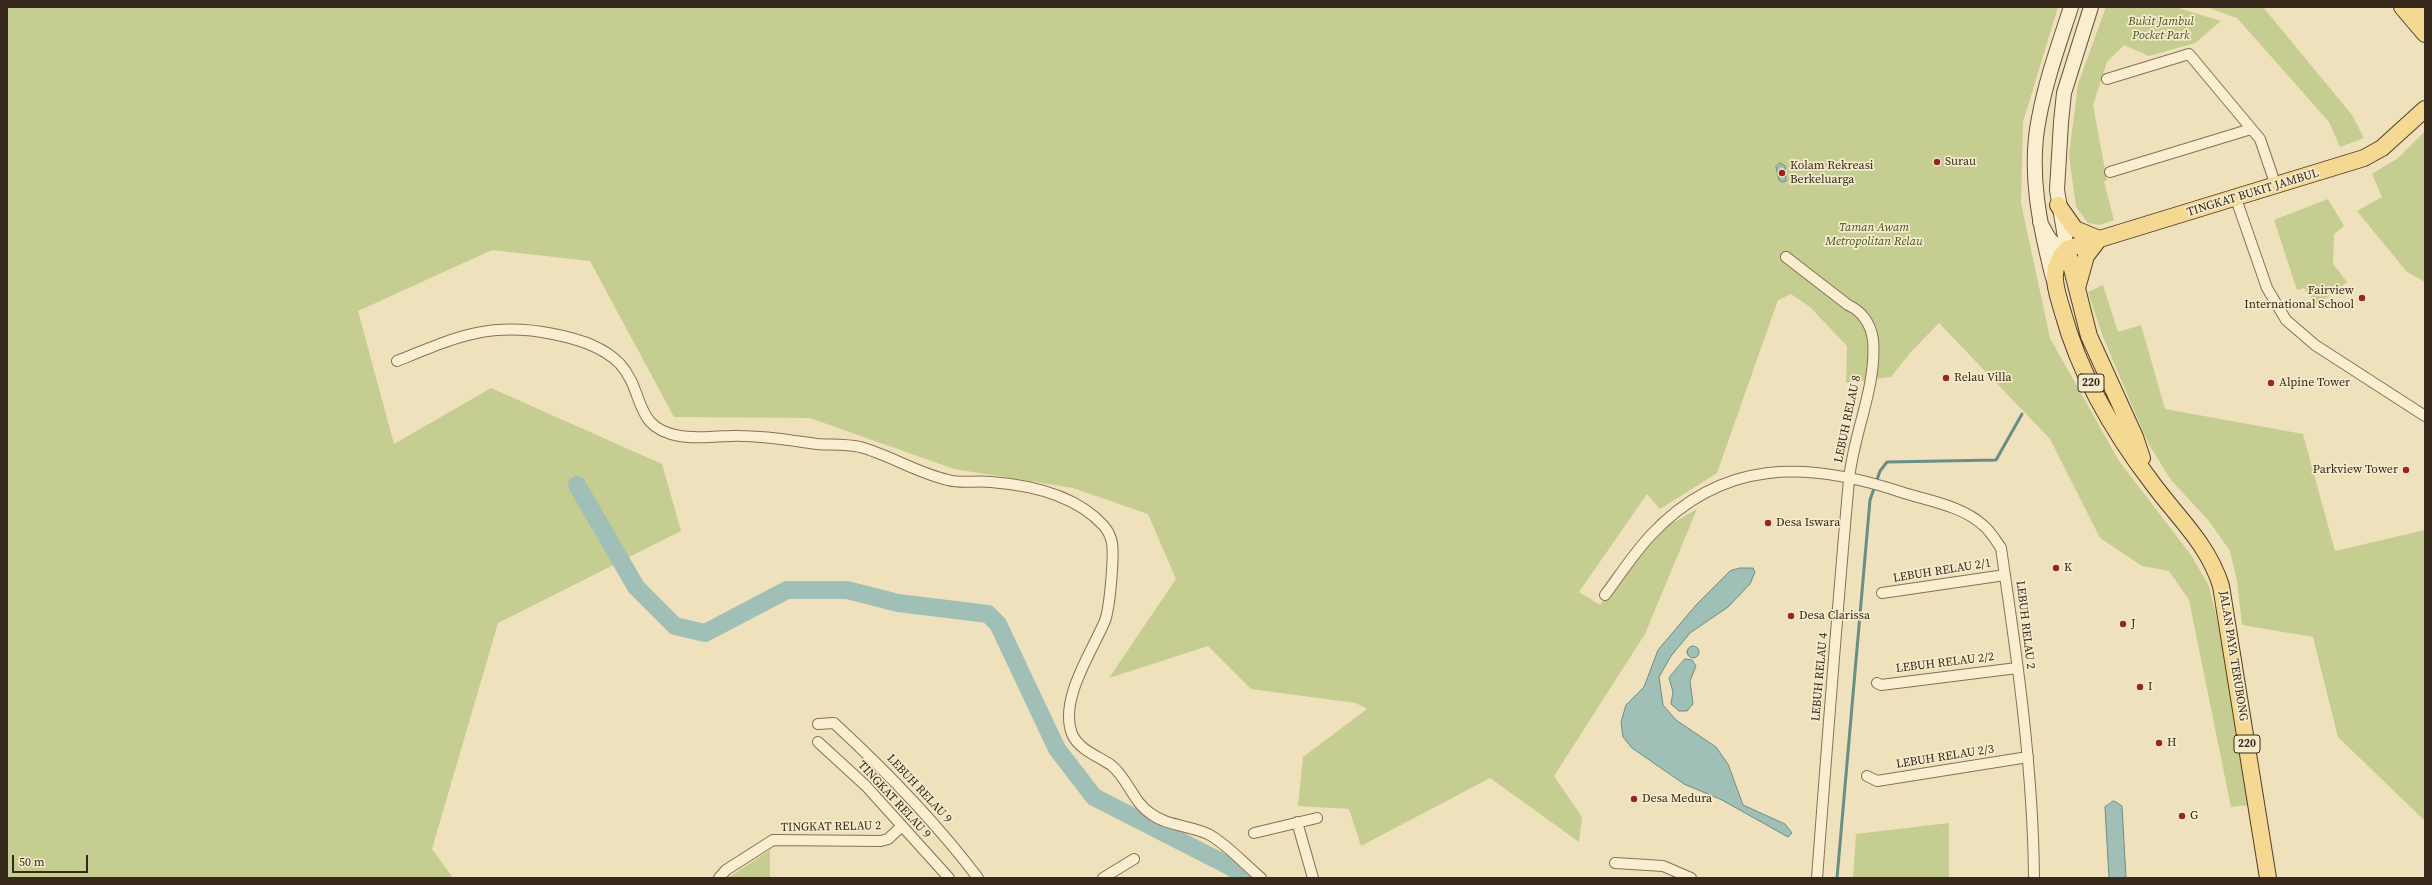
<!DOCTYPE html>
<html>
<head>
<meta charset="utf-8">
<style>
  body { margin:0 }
  #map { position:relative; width:2432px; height:885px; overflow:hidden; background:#efe1bc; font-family:"Source Serif 4",serif }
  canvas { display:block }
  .frame { position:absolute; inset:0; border:8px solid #36281b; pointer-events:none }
  .scale { position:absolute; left:12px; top:855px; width:76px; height:18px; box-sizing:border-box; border:2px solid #36281b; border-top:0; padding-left:5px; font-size:12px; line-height:14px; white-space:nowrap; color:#36281b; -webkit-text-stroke:3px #f6ebcc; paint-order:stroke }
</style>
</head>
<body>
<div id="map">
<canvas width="2432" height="885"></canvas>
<div class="frame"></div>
<div class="scale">50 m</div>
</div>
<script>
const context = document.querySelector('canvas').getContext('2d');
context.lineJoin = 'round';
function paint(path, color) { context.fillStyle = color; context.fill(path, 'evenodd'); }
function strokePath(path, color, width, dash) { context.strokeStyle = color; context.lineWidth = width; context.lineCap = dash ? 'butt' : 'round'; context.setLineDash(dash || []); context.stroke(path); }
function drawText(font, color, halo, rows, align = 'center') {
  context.font = font + ' "Source Serif 4",serif'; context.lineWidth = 3.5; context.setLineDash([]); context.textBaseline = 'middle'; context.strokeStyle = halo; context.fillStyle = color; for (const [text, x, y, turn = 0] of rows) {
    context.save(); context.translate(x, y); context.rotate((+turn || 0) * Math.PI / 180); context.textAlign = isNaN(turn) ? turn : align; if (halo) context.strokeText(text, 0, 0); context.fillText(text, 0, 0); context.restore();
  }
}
paint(new Path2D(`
  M7 7H2058L2023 122 2021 203 2050 338 2119 461 2191 555 2209 586 2224 650 2249 805 2231 807 2189 600 2169 571 2142 566 2100 538 2050 439 1939 323 1910 353 1891 377 1846 383 1847 346 1810 307 1791 294 1778 300 1717 473 1660 509 1647 494 1579 592 1600 605 1659 531 1697 509 1645 634 1554 776 1582 817 1579 842 1490 778 1361 846 1349 809 1298 806 1303 757 1367 709 1356 703 1251 689 1208 646 1109 678 1176 579 1148 514 1073 488 954 469 810 418 674 417 590 261 492 250 358 311 394 444 491 388 662 464 681 531 498 623 432 849 453 878H7Z
  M2106 7H2175L2221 21 2195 43 2149 56 2124 45 2107 62 2093 105 2107 180 2104 182 2114 220 2100 225 2088 223 2076 207 2069 155 2078 84Z
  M2206 7H2263L2352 115 2364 138 2340 147 2329 122 2237 18Z
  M2425 131V282L2407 272 2357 211 2382 197 2372 174 2398 158Z
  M2328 199 2344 226 2334 234 2333 264 2347 282 2317 305 2304 288 2297 290 2274 220Z
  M2103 285 2118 332 2141 325 2165 409 2303 434 2335 551 2425 530V821L2338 737 2313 637 2242 625 2237 581 2230 551 2209 521 2171 480 2148 443 2103 337 2088 292Z
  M1949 823V878H1853L1856 834Z
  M770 850V878H728Z`), '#c5cd90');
const water = new Path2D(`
  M1780 163 1785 166 1786 181 1782 182 1779 180 1776 167Z
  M1740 568H1753L1755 572 1750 584 1728 607 1690 633 1671 656 1659 677 1663 705 1676 720 1716 747 1728 764 1743 805 1785 824 1792 833 1788 837 1722 800 1684 784 1632 748 1623 737 1621 722 1626 705 1644 687 1658 650 1696 605 1730 571Z
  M1687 652a6 6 0 1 1 12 0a6 6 0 1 1-12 0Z
  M1685 659 1692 660 1696 666 1690 681 1693 704 1687 711H1679L1671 704 1673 692 1669 678Z
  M2114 801 2122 806 2126 878H2109L2105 807Z`);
paint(water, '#a0c0b7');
strokePath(water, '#688e85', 1);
strokePath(new Path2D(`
  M1837 878 1870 500 1880 471 1887 462 1996 460 2022 414`), '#688e85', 3);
strokePath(new Path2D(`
  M577 485 636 587 675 626 705 633 787 590H847L898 603 988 614 998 624 1057 749 1094 797 1233 868 1243 878`), '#a0c0b7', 18);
const minor = new Path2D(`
  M2107 79 2189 54 2260 139 2276 186
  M2110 172 2251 129
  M2236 199 2267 288 2286 320 2315 345 2425 416
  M1786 257 1848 305C1862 311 1871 324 1873 340 1877 387 1853 434 1849 480 1837 612 1827 745 1817 878
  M397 361C454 338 489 321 553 334 575 338 604 347 620 364 646 393 632 428 680 436 697 439 713 436 730 436 759 435 788 440 817 444 831 445 846 444 860 447 890 455 917 473 948 480 962 484 977 480 991 482 1031 485 1076 495 1104 526 1108 531 1111 537 1112 543 1114 556 1110 611 1104 623 1091 653 1059 700 1072 734 1079 750 1098 756 1111 765 1127 777 1133 802 1150 813 1166 826 1189 825 1208 834 1227 844 1244 864 1261 878
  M1882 593 2005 575
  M1605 595C1620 575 1634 553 1651 535 1723 458 1808 461 1901 492 1929 501 1963 506 1984 526 1991 532 1996 541 2001 548 2017 657 2033 767 2034 878
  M1877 683 1881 685 2017 668
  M818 724 834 723C886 771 935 821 978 878
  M818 742 866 786 949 878
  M1867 776 1877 781 2028 757
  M1297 822 1313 878
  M1254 833 1317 818
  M1615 863 1663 866 1691 878
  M719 878 726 870 773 840 881 841 888 839 902 826
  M1103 878 1134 859`);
const secondary = new Path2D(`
  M2040 222C2047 235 2051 247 2067 249L2057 190 2061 122 2064 93 2091 7
  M2053 278C2040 227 2028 171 2039 118 2046 80 2059 44 2071 7`);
const primary = new Path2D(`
  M2402 7 2425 34
  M2418 7 2425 16
  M2058 205 2075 229 2099 239
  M2067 249C2047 271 2056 288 2063 313 2080 375 2114 433 2153 484 2178 518 2208 544 2221 586L2268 878
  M2067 249 2364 158 2382 148 2425 109
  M2067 249 2089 336 2135 437 2142 458
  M2077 288 2086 256 2099 239`);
strokePath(minor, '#877155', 12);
strokePath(secondary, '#695239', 16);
strokePath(primary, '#543f2a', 18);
strokePath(minor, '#faeed0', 10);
strokePath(secondary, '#faeed0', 14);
strokePath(primary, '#f5d891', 16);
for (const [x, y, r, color] of [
  [1937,162,4,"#982523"],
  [1782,173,4,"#982523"],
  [2362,298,4,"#982523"],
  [1946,378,4,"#982523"],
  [2271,383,4,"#982523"],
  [2406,470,4,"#982523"],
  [1768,523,4,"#982523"],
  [2056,568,4,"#982523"],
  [1791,616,4,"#982523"],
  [2123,624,4,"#982523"],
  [2140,687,4,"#982523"],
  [2159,743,4,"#982523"],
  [1634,799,4,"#982523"],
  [2182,816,4,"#982523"]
]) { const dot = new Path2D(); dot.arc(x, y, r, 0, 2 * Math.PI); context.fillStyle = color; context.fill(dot); strokePath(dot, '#f6ebcc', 1.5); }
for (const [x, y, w] of [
  [2091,383,26],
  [2247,744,26]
]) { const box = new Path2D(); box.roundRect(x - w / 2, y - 9, w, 18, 3); context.fillStyle = '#f6ebcc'; context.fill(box); strokePath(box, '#36281b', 1); }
drawText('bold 11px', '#36281b', null, [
  ["220",2091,383],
  ["220",2247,744]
]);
drawText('italic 12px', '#455320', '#f6ebcc', [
  ["Bukit Jambul",2161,22],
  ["Pocket Park",2161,36],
  ["Taman Awam",1874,228],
  ["Metropolitan Relau",1874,242]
]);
drawText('12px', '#36281b', '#f6ebcc', [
  ["Surau",1945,162],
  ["Kolam Rekreasi",1790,166],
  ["Berkeluarga",1790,180],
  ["Fairview",2354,291,"right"],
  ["International School",2354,305,"right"],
  ["Relau Villa",1954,378],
  ["Alpine Tower",2279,383],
  ["Parkview Tower",2398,470,"right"],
  ["Desa Iswara",1776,523],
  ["K",2064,568],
  ["Desa Clarissa",1799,616],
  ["J",2131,624],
  ["I",2148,687],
  ["H",2167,743],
  ["Desa Medura",1642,799],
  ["G",2190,816]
], 'left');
drawText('12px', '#36281b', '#f6ebcc', [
  ["TINGKAT BUKIT JAMBUL",2253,193,-17],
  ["LEBUH RELAU 8",1848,419,-78],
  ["LEBUH RELAU 2/1",1942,571,-9],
  ["LEBUH RELAU 2",2025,625,83],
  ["JALAN PAYA TERUBONG",2233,656,81],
  ["LEBUH RELAU 2/2",1945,663,-7],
  ["LEBUH RELAU 4",1820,677,-85],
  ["LEBUH RELAU 2/3",1945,757,-9],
  ["LEBUH RELAU 9",919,789,47],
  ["TINGKAT RELAU 9",894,800,47],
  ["TINGKAT RELAU 2",831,827,-1]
]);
</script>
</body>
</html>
